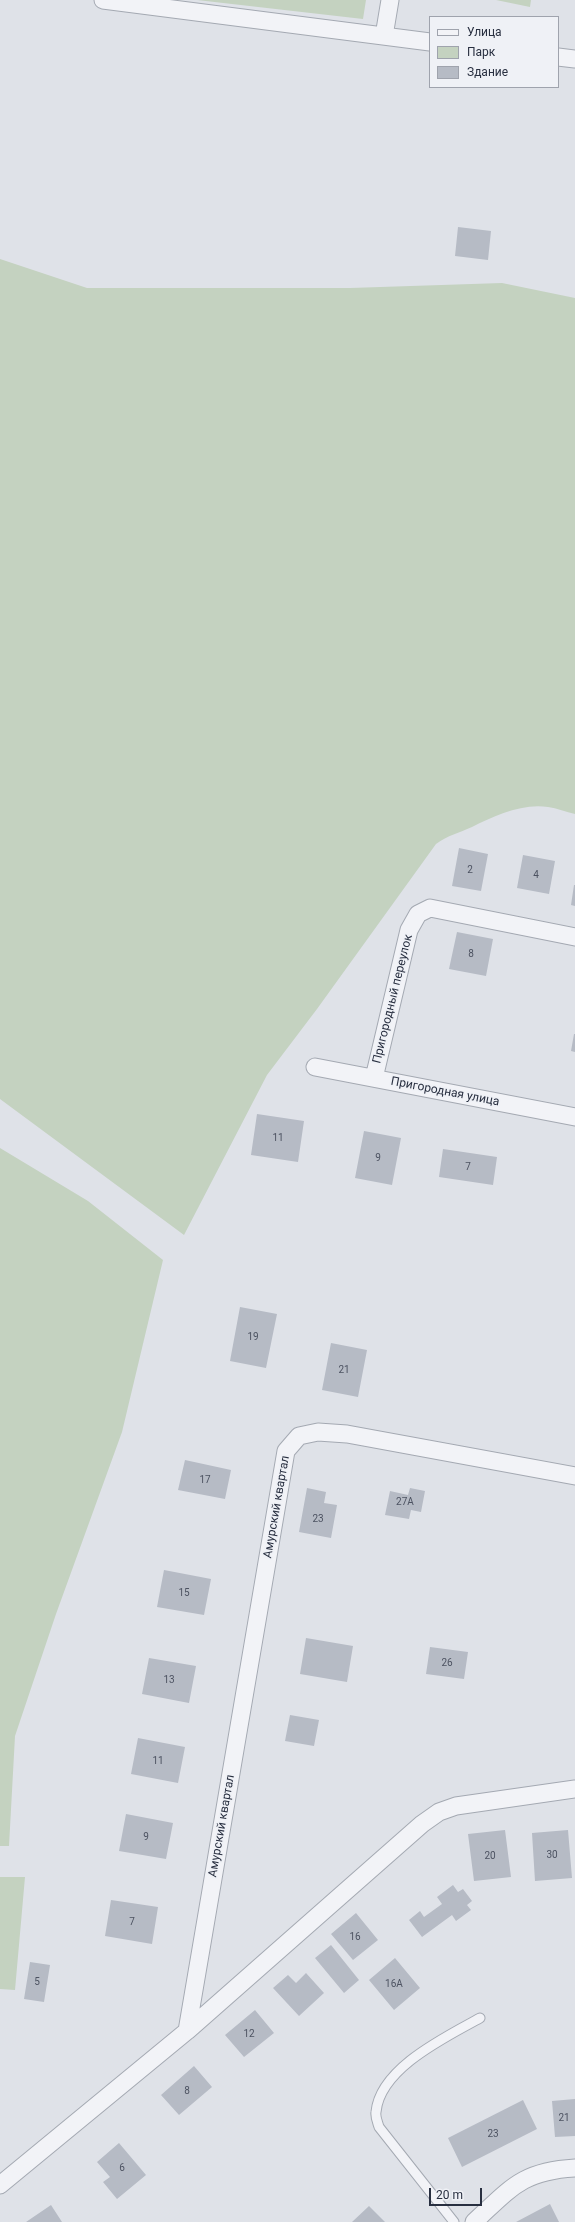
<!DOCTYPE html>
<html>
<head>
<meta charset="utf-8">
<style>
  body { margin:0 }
  #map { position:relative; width:575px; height:2222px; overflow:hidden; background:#dfe2e8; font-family:Roboto,sans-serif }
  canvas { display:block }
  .legend { position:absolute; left:429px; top:16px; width:130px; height:72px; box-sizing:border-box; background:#eff1f6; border:1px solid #9fa3ad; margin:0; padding:5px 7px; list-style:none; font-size:12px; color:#282f40 }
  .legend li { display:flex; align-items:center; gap:8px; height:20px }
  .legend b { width:20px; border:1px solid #9fa3ad }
  .scale { position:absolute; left:429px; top:2188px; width:53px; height:18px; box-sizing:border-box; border:2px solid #282f40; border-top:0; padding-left:5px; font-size:12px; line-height:14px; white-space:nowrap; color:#282f40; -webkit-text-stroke:3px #eff1f6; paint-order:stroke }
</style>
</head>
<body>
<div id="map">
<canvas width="575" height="2222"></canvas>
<ul class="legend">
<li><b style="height:5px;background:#f2f3f7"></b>Улица</li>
<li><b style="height:11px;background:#c4d2c0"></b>Парк</li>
<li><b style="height:11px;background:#b6bbc5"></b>Здание</li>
</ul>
<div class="scale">20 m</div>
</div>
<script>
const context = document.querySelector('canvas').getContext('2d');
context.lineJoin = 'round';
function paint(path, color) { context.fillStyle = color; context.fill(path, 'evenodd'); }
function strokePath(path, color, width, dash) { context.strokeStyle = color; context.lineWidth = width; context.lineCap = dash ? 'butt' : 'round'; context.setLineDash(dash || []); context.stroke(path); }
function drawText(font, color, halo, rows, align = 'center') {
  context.font = font + ' Roboto,sans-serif'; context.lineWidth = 3.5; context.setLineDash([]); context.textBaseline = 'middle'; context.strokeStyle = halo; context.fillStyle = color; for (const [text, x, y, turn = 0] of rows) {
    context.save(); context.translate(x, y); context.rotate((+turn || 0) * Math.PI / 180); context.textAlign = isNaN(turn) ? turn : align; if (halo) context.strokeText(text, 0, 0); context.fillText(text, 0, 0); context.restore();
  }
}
paint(new Path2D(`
  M197 0H366L363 19Z
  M496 0H531L530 7Z
  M0 259 87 288H350L502 283 575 298V814C566 812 557 808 548 807 522 803 494 816 472 827 459 833 448 835 436 844L317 1009 267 1075 184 1235 0 1099Z
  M0 1148 88 1201 163 1260 122 1432 56 1614 15 1736 9 1846H0Z
  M0 1877H25L15 1990 0 1989Z`), '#c4d2c0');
paint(new Path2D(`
  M458 227 491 231 488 260 455 256Z
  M459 848 488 854 481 891 452 886Z
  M523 855 555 861 549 894 517 888Z
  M574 885H575V906L571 905Z
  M457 932 493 939 486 976 449 969Z
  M574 1034H575V1052L571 1051Z
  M257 1114 304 1121 298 1162 251 1155Z
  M364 1131 401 1138 392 1185 355 1178Z
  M443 1149 497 1157 493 1185 439 1177Z
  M240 1307 277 1314 266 1368 230 1361Z
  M331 1343 367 1350 358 1397 322 1390Z
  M185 1460 231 1470 225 1499 178 1490Z
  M307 1488 326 1492 324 1503 337 1505 331 1538 299 1532Z
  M410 1488 425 1491 421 1512 411 1510 409 1519 385 1515 390 1491 408 1495Z
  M164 1570 211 1579 204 1615 157 1607Z
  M306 1638 353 1646 347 1682 300 1674Z
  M430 1647 468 1652 464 1679 426 1674Z
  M149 1658 196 1666 189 1703 142 1694Z
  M290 1715 319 1720 314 1746 285 1741Z
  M138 1738 185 1747 178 1783 131 1774Z
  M126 1814 173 1823 166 1859 119 1851Z
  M505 1830 511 1877 474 1881 468 1834Z
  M568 1830 572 1878 535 1881 532 1833Z
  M453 1885 458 1892 463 1889 472 1901 467 1905 471 1910 456 1921 452 1915 422 1937 409 1920 420 1911 424 1917 442 1904 437 1897Z
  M111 1900 158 1907 152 1944 105 1936Z
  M356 1913 378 1940 353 1960 331 1934Z
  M331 1945 359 1980 344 1993 315 1958Z
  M395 1958 420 1988 394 2010 369 1980Z
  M30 1962 50 1965 44 2002 24 1999Z
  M306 1973 324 1993 299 2016 273 1988 288 1975 296 1983Z
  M255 2010 274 2033 244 2057 225 2035Z
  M194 2066 212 2087 179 2115 161 2095Z
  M575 2099V2136L555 2137 552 2101Z
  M523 2100 537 2129 462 2167 448 2138Z
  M119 2143 146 2175 117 2199 103 2182 110 2177 97 2162Z
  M550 2204 559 2222H516Z
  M51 2205 62 2222H26Z
  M369 2206 385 2222H352Z`), '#b6bbc5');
const service = new Path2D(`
  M454 2222 379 2127C378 2123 375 2117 376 2112 380 2068 446 2037 480 2018`);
const minor = new Path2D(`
  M103 0 430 42
  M384 36 390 0
  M558 57 575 59
  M315 1067 575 1117
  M374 1078 409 930 418 914 430 908 575 937
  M187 2031 286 1451 299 1436 318 1432 347 1434 575 1476
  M0 2185 187 2031 422 1824 439 1812 456 1806 575 1789
  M474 2222C511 2188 522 2171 575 2168`);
strokePath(service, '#a4a9b2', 11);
strokePath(minor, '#a4a9b2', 19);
strokePath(service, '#f2f3f7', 9);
strokePath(minor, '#f2f3f7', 17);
drawText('10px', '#4c5261', null, [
  ["2",470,870],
  ["4",536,875],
  ["8",471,954],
  ["11",278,1138],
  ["9",378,1158],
  ["7",468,1167],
  ["19",253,1337],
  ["21",344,1370],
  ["17",205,1480],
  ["27А",405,1502],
  ["23",318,1519],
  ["15",184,1593],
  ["26",447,1663],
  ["13",169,1680],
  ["11",158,1761],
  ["9",146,1837],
  ["30",552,1855],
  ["20",490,1856],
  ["7",132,1922],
  ["16",355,1937],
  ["5",37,1982],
  ["16А",394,1984],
  ["12",249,2034],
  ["8",187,2091],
  ["21",564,2118],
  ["23",493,2134],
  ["6",122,2168]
]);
drawText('12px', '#282f40', '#eff1f6', [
  ["Пригородный переулок",393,999,-76],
  ["Пригородная улица",445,1092,11],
  ["Амурский квартал",277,1507,-80],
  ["Амурский квартал",222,1826,-80]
]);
</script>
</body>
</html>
